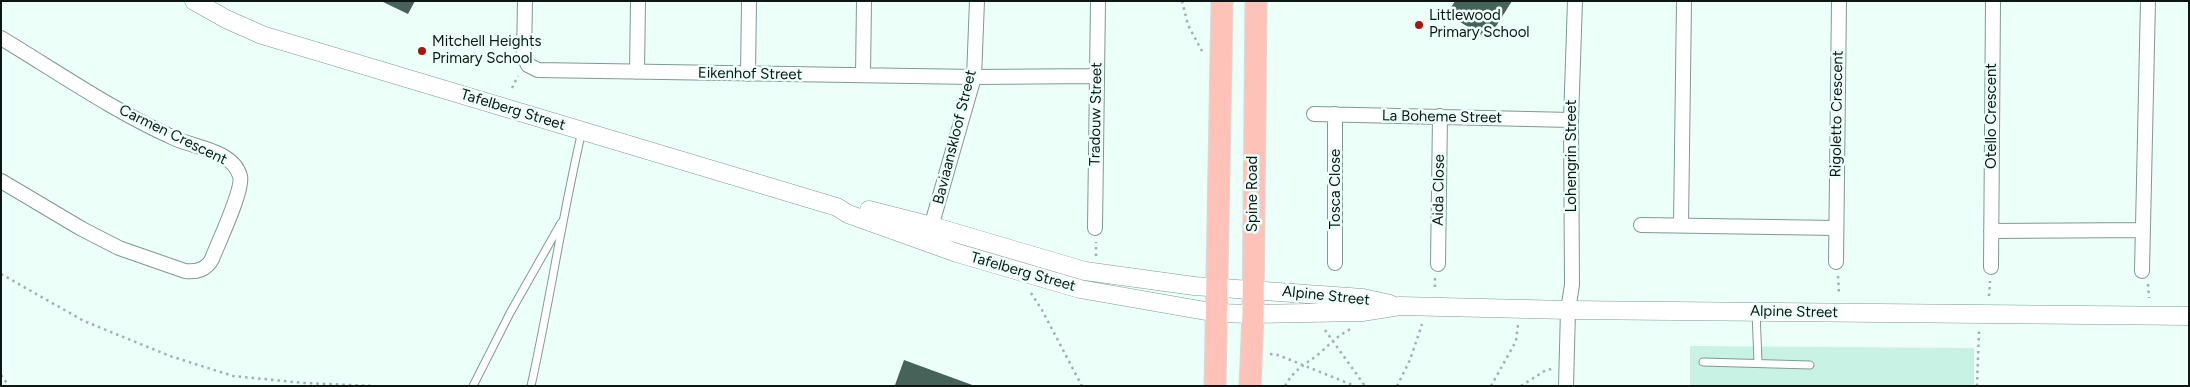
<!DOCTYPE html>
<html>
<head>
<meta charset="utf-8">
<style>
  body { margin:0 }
  #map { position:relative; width:2190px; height:387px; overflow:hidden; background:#ecfff8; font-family:Figtree,sans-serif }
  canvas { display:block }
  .frame { position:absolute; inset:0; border:2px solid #0c1713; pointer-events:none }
</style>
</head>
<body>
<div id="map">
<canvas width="2190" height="387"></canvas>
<div class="frame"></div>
</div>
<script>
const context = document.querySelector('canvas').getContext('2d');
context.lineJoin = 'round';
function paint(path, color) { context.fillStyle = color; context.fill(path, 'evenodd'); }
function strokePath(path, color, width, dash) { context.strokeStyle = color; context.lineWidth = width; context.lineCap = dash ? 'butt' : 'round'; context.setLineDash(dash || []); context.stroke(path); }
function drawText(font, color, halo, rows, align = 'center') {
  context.font = font + ' Figtree,sans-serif'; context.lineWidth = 5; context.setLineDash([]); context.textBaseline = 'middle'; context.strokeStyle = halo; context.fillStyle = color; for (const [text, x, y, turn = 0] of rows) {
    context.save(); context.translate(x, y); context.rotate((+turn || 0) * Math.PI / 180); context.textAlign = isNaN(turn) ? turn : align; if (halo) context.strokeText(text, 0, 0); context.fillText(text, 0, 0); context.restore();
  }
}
paint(new Path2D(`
  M1690 346 1974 348V386H1690Z`), '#c8f3e4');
paint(new Path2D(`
  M381 1H415L408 14Z
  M1455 1H1512L1488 39 1447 14Z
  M904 360 975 386 895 385Z`), '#466259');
const service = new Path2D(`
  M1756 312 1758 362
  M1703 362 1810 365
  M473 386 510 313 561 223
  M531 386C550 301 562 216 582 131`);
const minor = new Path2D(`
  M525 1 524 57 528 65 538 70 974 77 1097 76
  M1 38C59 73 115 112 176 139 197 148 233 151 240 176 244 189 218 243 212 259 206 270 197 272 185 271L119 248 82 229 1 181
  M637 72 638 1
  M748 74 749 1
  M863 75 864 1
  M1314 114 1571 120
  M1335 114V263
  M1641 225 1836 228
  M1681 225 1684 1
  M1095 228 1098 1
  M1991 231 2143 230
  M929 234 974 77 977 1
  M1836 262 1839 1
  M1438 264 1440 116
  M1991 267 1993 1
  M2142 271 2148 1
  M1566 386 1568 310 1572 285 1571 120 1575 1`);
const tertiary = new Path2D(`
  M194 1 226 19 262 35 837 207 848 214 957 253 1080 289 1217 313 1253 314 1362 312 1400 306 1568 310 2189 316
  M869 210 932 226 1085 271 1194 286 1363 298 1390 304`);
const primary = new Path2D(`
  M1215 386 1222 1
  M1250 386 1253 314 1256 1`);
strokePath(service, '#7d9b91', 9);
strokePath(minor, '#7d9b91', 16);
strokePath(tertiary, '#7d9b91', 19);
strokePath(primary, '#d8dad9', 23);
strokePath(new Path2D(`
  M1182 1 1188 25 1203 53
  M512 88 518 76
  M1096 256V242
  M1 274 84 321 170 356 233 376 304 383 374 386
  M1838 276 1839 293
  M1435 278V289
  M2148 284 2149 298
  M1031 293 1042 310 1082 386
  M1989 296 1990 281
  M1325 330 1365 386
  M1270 354 1278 355 1355 386
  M1 375 9 386
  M1285 386C1295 368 1305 365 1320 353 1330 344 1338 335 1351 329
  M1397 386 1410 360 1422 324
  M1491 386 1516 341 1518 325
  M1521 386 1546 370 1552 369
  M1977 386 1979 331`), '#a1b1ab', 2.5, [2.5, 4]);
strokePath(service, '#fff', 7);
strokePath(minor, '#fff', 14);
strokePath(tertiary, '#fff', 18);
strokePath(primary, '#fec2b9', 21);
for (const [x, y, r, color] of [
  [1419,25,5,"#a81411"],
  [422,51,5,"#a81411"]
]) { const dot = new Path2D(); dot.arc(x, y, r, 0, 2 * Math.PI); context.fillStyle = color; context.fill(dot); strokePath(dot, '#ecfff8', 2); }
drawText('15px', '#0c1713', '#ecfff8', [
  ["Littlewood",1429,16],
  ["Primary School",1429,33],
  ["Mitchell Heights",432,42],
  ["Primary School",432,59]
], 'left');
drawText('15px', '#0c1713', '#ecfff8', [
  ["Eikenhof Street",750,74,1],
  ["Tafelberg Street",513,110,17],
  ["Tradouw Street",1096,114,-89],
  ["Rigoletto Crescent",1837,114,-89],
  ["Otello Crescent",1992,116,-90],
  ["La Boheme Street",1442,117,1],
  ["Carmen Crescent",173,135,26],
  ["Baviaanskloof Street",955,137,-76],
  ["Lohengrin Street",1572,156,-90],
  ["Tosca Close",1336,189,-90],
  ["Aida Close",1439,190,-89],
  ["Spine Road",1253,194,-90],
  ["Tafelberg Street",1023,272,16],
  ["Alpine Street",1326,296,6],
  ["Alpine Street",1794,312,1]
]);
</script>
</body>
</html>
